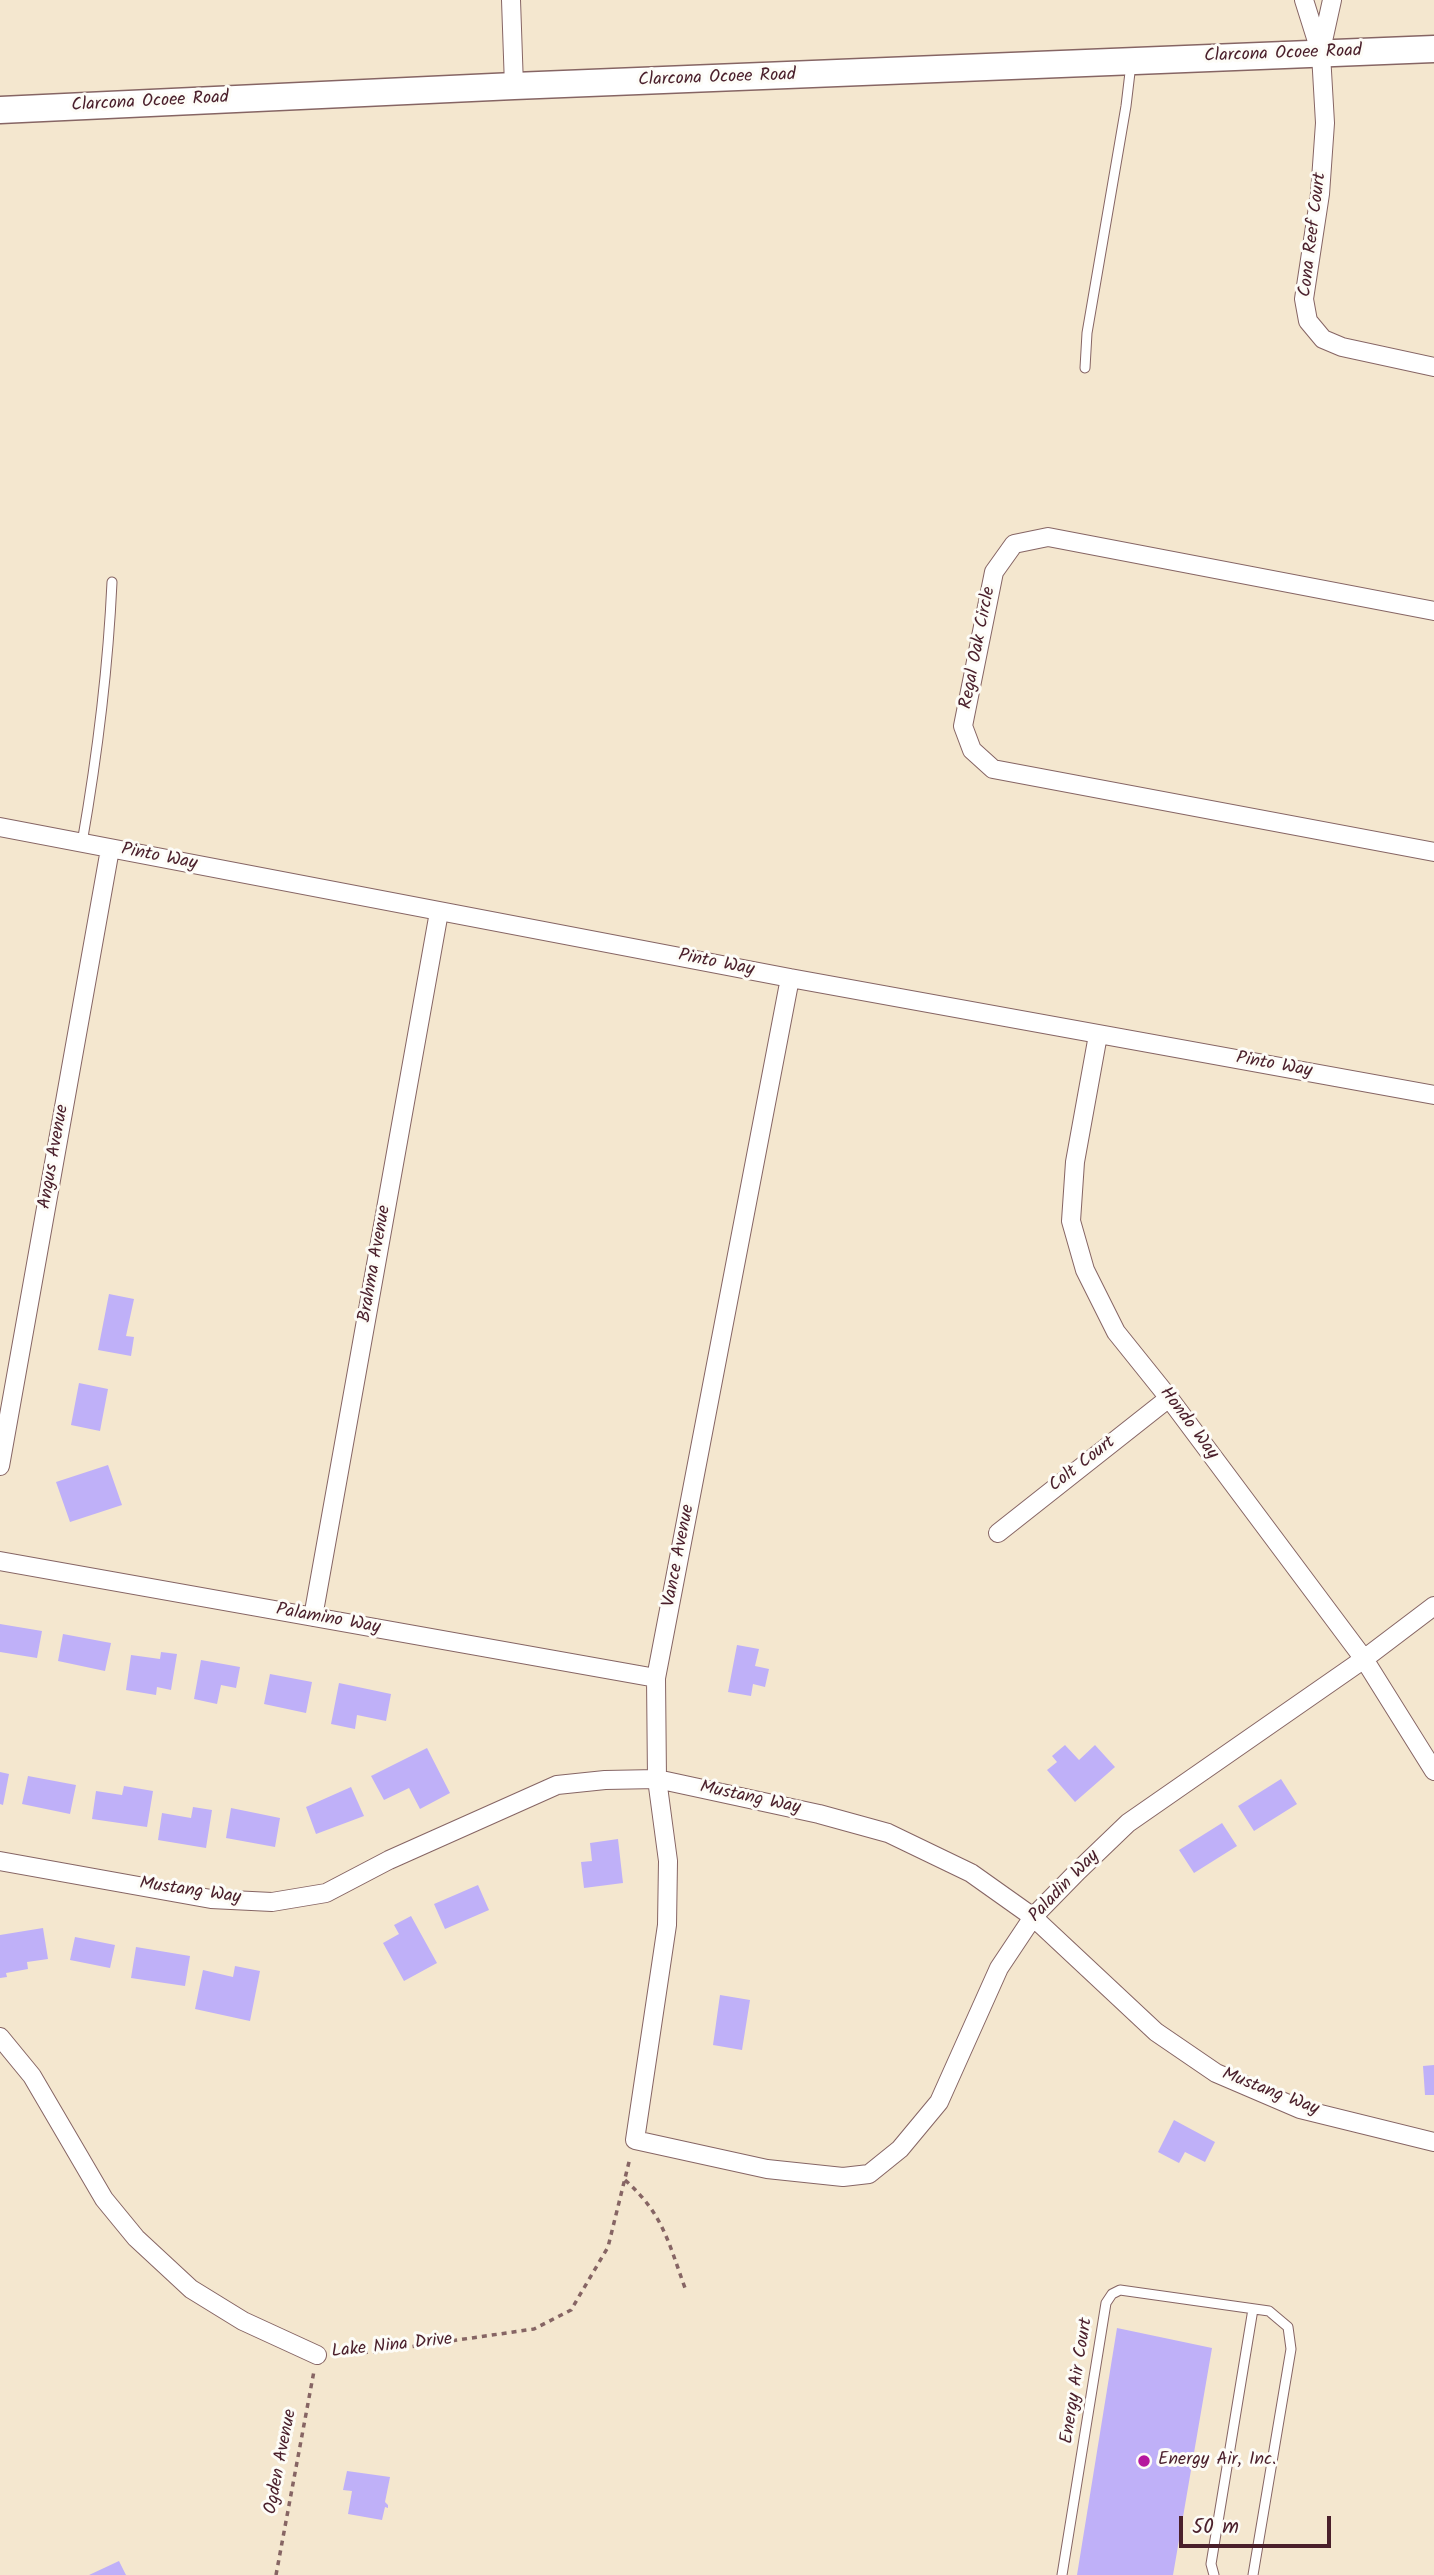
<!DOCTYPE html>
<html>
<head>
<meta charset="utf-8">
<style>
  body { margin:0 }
  #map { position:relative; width:1434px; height:2575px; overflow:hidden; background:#f4e7cf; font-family:Kalam,sans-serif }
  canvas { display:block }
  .scale { position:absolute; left:1179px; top:2516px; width:152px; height:32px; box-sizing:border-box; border:4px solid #4a1f2b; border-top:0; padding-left:9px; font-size:21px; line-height:24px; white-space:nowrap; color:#4a1f2b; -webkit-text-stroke:5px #fdfcf7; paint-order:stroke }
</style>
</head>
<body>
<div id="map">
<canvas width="1434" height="2575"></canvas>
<div class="scale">50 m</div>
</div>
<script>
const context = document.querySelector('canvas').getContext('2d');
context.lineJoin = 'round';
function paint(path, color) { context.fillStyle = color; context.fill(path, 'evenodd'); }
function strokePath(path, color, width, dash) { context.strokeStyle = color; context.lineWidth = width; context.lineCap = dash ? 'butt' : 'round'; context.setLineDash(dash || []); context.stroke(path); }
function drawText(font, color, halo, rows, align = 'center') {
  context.font = font + ' Kalam,sans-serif'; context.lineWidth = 6; context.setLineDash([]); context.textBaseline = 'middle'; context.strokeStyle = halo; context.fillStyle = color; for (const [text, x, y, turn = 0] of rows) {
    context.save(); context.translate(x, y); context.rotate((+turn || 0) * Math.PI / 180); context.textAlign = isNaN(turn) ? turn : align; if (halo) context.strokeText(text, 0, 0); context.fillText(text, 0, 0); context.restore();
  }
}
paint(new Path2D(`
  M109 1294 134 1299 126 1336 134 1337 131 1356 98 1350Z
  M79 1383 108 1389 100 1431 71 1425Z
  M108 1465 122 1505 70 1522 56 1482Z
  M0 1624 42 1631 37 1658 0 1652Z
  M63 1634 111 1643 105 1671 58 1661Z
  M737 1645 759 1649 755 1666 769 1669 765 1687 753 1684 751 1696 728 1692Z
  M161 1652 177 1654 171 1690 157 1687 156 1695 126 1690 131 1655 160 1659Z
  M201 1660 240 1667 236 1688 221 1685 217 1704 194 1699Z
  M270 1674 312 1682 306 1713 264 1704Z
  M339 1683 391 1694 386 1721 357 1715 355 1729 331 1724Z
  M1065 1745 1079 1760 1095 1745 1115 1767 1075 1802 1047 1770 1057 1762 1052 1756Z
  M427 1748 450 1793 420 1809 409 1788 384 1800 371 1776Z
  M0 1772 9 1774 3 1805 0 1804Z
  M28 1776 76 1785 70 1814 22 1804Z
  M1281 1779 1297 1804 1254 1831 1238 1806Z
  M124 1786 153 1791 147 1827 92 1819 96 1791 122 1795Z
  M351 1787 364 1816 316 1834 306 1807Z
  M193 1807 212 1810 206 1848 158 1840 162 1813 191 1818Z
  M231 1808 280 1818 275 1847 226 1838Z
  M1222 1823 1237 1846 1194 1873 1179 1850Z
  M618 1839 623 1883 584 1888 581 1862 592 1861 590 1843Z
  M478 1885 489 1910 445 1929 434 1904Z
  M411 1916 437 1963 404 1981 383 1943 399 1934 394 1925Z
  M43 1928 48 1959 27 1962 28 1969 6 1973 7 1977 0 1978V1935Z
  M75 1937 115 1945 110 1968 70 1960Z
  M136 1947 190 1956 185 1986 131 1978Z
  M235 1966 260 1971 250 2021 195 2009 203 1970 233 1977Z
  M720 1995 750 2000 742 2050 713 2045Z
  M1434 2065V2095H1425L1423 2066Z
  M1174 2120 1215 2142 1205 2162 1185 2152 1179 2163 1158 2152Z
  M1117 2328 1212 2348 1173 2575H1077Z
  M347 2471 390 2477 385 2502 388 2505V2508L385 2507 382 2520 348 2514 352 2491 343 2490Z
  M119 2561 126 2575H89Z`), '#bfb0f8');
const lane = new Path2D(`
  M1085 368 1087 333 1126 106 1131 64
  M82 843C97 757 108 670 112 582
  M1062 2575 1106 2303 1112 2294 1120 2290 1269 2311 1288 2327 1291 2349 1253 2575
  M1214 2575 1211 2564 1253 2309`);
const street = new Path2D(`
  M511 0 514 86
  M1304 0 1321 54 1325 123 1320 194 1304 299 1308 321 1323 339 1342 347 1434 367
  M1321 50 1332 0
  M1434 611 1048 537 1014 544 994 572 963 726 972 750 993 769 1434 852
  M0 827 790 978 1434 1095
  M790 978 656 1678 657 1779 668 1861 667 1925 635 2140 767 2169 843 2177 869 2174 900 2149 939 2102 999 1968 1033 1917 1078 1871 1128 1823 1364 1659 1434 1606
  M1098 1035 1075 1162 1071 1221 1085 1270 1116 1332 1169 1398 1364 1659 1434 1771
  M0 1466 110 849
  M998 1533 1169 1398
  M0 1561 656 1678
  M313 1617 439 912
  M0 1861 211 1899 272 1902 326 1893 389 1860 557 1785 605 1780 657 1779 819 1814 888 1833 971 1873 1033 1917 1156 2032 1216 2073 1300 2109 1434 2142
  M0 2037 32 2076 104 2199 136 2238 191 2289 243 2321 317 2355`);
const secondary = new Path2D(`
  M0 110 514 86 1434 49`);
strokePath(lane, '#866564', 11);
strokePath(street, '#866564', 20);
strokePath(secondary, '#866564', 29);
strokePath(new Path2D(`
  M625 2180C663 2214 668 2241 685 2288
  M333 2354 374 2352 534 2329 571 2310 608 2247 630 2158
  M276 2575 314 2371`), '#866564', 3.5, [5, 5]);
strokePath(lane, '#fff', 9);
strokePath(street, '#fff', 18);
strokePath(secondary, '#fff', 26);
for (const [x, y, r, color] of [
  [1144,2461,7,"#b5179e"]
]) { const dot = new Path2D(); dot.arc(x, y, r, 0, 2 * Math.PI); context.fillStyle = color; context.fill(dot); strokePath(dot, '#fdfcf7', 2.5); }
drawText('18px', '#4a1f2b', '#fdfcf7', [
  ["Clarcona Ocoee Road",1283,55,-2],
  ["Clarcona Ocoee Road",717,79,-2],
  ["Clarcona Ocoee Road",150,103,-3],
  ["Cona Reef Court",1314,235,-83],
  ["Regal Oak Circle",979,648,-79],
  ["Pinto Way",159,858,11],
  ["Pinto Way",716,964,11],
  ["Pinto Way",1274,1066,10],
  ["Angus Avenue",55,1157,-80],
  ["Brahma Avenue",376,1264,-80],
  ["Hondo Way",1188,1424,53],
  ["Colt Court",1083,1465,-38],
  ["Vance Avenue",680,1556,-79],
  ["Palamino Way",328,1620,10],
  ["Mustang Way",750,1799,12],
  ["Paladin Way",1065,1887,-46],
  ["Mustang Way",190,1892,8],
  ["Mustang Way",1270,2093,21],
  ["Lake Nina Drive",392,2347,-6],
  ["Energy Air Court",1078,2381,-81],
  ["Ogden Avenue",282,2462,-79]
]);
drawText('18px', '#4a1f2b', '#fdfcf7', [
  ["Energy Air, Inc.",1158,2461]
], 'left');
</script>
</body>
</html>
